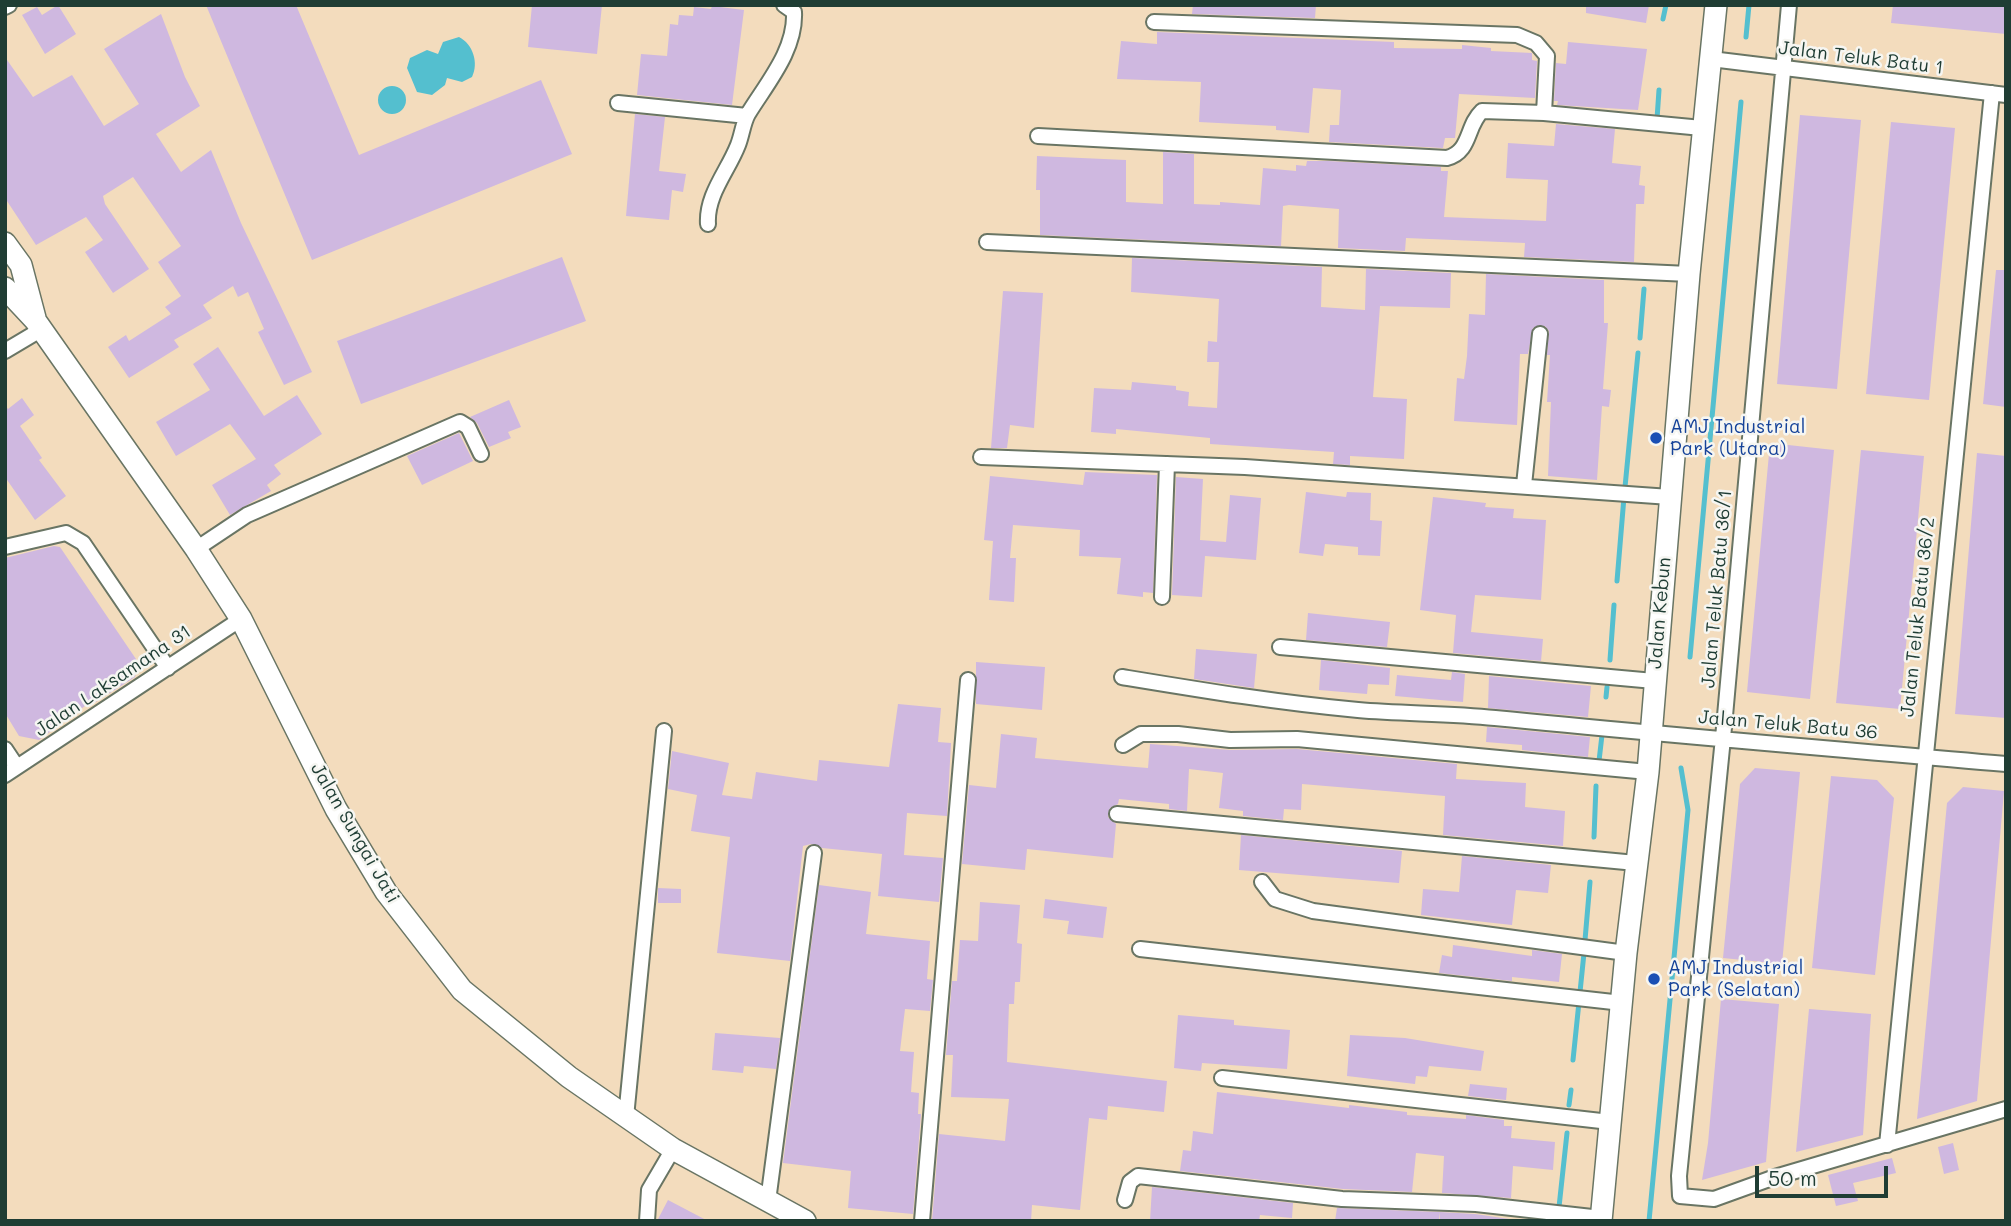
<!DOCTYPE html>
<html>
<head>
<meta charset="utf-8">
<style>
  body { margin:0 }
  #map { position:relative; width:2011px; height:1226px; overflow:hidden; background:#f3dcbd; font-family:Mali,sans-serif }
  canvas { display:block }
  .frame { position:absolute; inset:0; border:7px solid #1f3d34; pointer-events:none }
  .scale { position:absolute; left:1755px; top:1166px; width:133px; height:32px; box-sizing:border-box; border:4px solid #1f3d34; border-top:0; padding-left:9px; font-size:21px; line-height:24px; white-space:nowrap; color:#1f3d34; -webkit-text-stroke:5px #f6f6f2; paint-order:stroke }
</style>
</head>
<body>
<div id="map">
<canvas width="2011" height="1226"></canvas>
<div class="frame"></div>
<div class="scale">50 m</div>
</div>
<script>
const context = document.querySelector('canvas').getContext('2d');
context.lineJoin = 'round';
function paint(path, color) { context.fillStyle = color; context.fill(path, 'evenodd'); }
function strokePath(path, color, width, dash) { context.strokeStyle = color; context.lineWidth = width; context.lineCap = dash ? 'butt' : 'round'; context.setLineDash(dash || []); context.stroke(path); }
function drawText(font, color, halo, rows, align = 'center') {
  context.font = font + ' Mali,sans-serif'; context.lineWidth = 5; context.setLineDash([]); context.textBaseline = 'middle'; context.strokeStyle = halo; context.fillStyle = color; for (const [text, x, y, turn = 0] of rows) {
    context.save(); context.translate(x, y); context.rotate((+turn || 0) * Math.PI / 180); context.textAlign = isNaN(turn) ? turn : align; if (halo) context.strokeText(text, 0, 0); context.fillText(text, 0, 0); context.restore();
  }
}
paint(new Path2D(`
  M459 37C473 44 479 63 472 77L462 82 447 78 445 85 432 95 417 92 407 68 410 58 427 50 438 54 443 42Z
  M378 100a14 14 0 1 1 28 0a14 14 0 1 1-28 0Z`), '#54bfcf');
strokePath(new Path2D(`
  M1663 19 1666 5
  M1746 37 1749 5
  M1657 119 1659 90
  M1640 338 1644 289
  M1625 487 1638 353
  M1617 581 1624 497
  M1690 657 1741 102
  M1610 660 1614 605
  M1606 697 1607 687
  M1599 761 1602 735
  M1594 837 1596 786
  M1585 940 1590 882
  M1580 992 1584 953
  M1573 1060 1579 1002
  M1569 1105 1571 1090
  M1559 1207 1567 1133
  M1649 1221 1688 810 1681 768`), '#54bfcf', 5);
paint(new Path2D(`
  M58 5 76 34 45 54 22 15 37 7 42 15Z
  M206 5H296L359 155 541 80 572 154 312 260Z
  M532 5H602L597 54 528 47Z
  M1193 5H1316L1315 18 1192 14Z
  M1586 5H1649L1646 23 1586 13Z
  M1893 5H2006V34L1891 23Z
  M712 6 744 10 732 105 637 95 641 54 667 56 670 24 678 25 679 15 693 16 694 7 711 9Z
  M161 14 185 77 200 106 156 134 181 172 211 150 241 223 312 372 284 385 258 332 264 329 248 292 238 297 233 286 203 305 212 318 174 340 179 347 129 378 108 347 126 335 129 341 171 314 165 307 181 296 158 262 181 246 133 177 103 196 105 204 149 269 113 293 85 252 103 240 86 217 36 245 5 198V57L33 97 72 75 104 126 139 104 104 49Z
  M1157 32 1394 42V48L1462 49V45L1491 48V51L1532 53V60L1537 61 1535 98 1459 94 1455 138H1445L1443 148 1329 142 1330 125H1339L1341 90 1313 88 1309 133 1276 130V126L1199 122 1201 82 1117 79 1121 41 1157 44Z
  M1568 42 1647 49 1638 110 1557 105 1558 101H1554L1556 63 1566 64Z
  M635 114 665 117 659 171 686 174 683 192 672 190 669 220 626 216Z
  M1800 115 1861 120 1837 389 1777 384Z
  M1891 122 1955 128 1929 400 1866 394Z
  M1556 124 1615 129 1612 163 1641 166 1639 185 1645 186 1644 204H1636L1634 262 1524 257 1525 243 1406 238 1405 251 1338 248 1339 209 1289 205 1283 206 1281 246 1040 235V190H1036L1037 156 1126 160V202L1163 204V152L1194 154V204L1220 205V202L1260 205 1263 168 1296 171V165L1306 166 1307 161H1328L1441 167V171H1448L1444 217 1546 221 1548 180 1506 178 1508 143 1554 146Z
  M562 257 586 321 361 404 337 341Z
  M1132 258 1322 267 1321 307 1365 310 1366 269 1451 273 1450 308 1380 306 1373 397 1407 399 1404 459 1350 456V465L1333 464 1334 452 1210 444V438L1116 429V434L1091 432 1094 388 1131 390 1132 382 1176 386V390L1189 392 1188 406 1217 408 1219 362H1207L1208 341 1217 342 1219 299 1131 292Z
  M1996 270H2006V407L1983 404Z
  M1486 274 1604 280V323H1608L1603 389 1611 390 1609 407 1602 406 1597 480 1548 476 1551 402H1547L1550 355H1547L1549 331 1545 326 1533 328 1528 354H1520L1517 425 1454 421 1457 378 1464 379 1467 356 1469 314 1485 315Z
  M1003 291 1043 293 1034 428 1010 425 1007 448H991Z
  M218 347 264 416 297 395 322 434 274 465 281 474 267 485 271 491 230 515 212 485 256 459 230 424 176 456 156 422 210 390 193 364Z
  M22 398 34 415 20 426 42 458 39 460 66 496 35 520 5 477V405L8 409Z
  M509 400 521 427 508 432 511 438 489 447 477 423 470 417Z
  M459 433 473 461 422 485 407 456Z
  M1770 443 1834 450 1810 699 1747 692Z
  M1861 450 1924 456 1900 709 1836 703Z
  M1977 453 2006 456V718L1955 714Z
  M1085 472 1157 475 1153 593 1143 592V597L1117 594 1121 558 1079 556 1080 530 1013 525 1010 558H1016L1014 602 989 600 993 541 984 540 990 476 1083 485Z
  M1176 477 1203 479 1200 540 1226 542 1230 495 1261 498 1256 560 1205 556 1202 597 1172 595Z
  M1306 492 1346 497 1347 492 1371 493 1370 520 1382 521 1380 556 1358 555V547L1325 544 1323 556 1299 553Z
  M1433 497 1486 503 1485 507 1514 509 1513 518 1546 520 1541 600 1475 595 1471 632 1543 639 1541 661 1453 653 1456 615 1420 610Z
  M54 546 60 547 138 662 135 677 91 705 89 703 39 740 19 736 5 713V558Z
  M1308 613 1390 622 1387 647 1306 640Z
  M1196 649 1257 654 1254 688 1194 679Z
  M1321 660 1390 668 1389 685 1368 684 1367 694 1319 690Z
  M976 662 1045 667 1042 710 976 704Z
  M1452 672 1465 674 1463 702 1395 696 1397 675 1451 680Z
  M1489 676 1591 686 1588 717 1488 708Z
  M898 704 941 708 938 742 951 743 947 816 907 813 904 855 943 858 939 902 878 896 882 854 822 848 811 844 803 846 790 961 717 953 730 837 691 831 697 795 668 789 672 751 729 763 722 795 752 799 756 772 817 781 819 760 889 767Z
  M1487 727 1590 737 1588 757 1522 750V745L1486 742Z
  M1001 734 1037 738 1035 758 1123 766 1148 768 1150 744 1230 750 1297 749 1457 764 1456 779 1526 783 1525 807 1565 811 1563 846 1443 835 1445 796 1302 784 1301 810 1284 809 1283 820 1243 816V811L1219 808 1223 773 1189 769 1187 811 1169 809V804L1119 799 1118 804 1110 808 1108 817 1116 824 1113 858 1027 849 1025 870 962 864 969 785 996 788Z
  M1755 768 1800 772 1782 964 1723 958 1740 784Z
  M1831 776 1877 780 1894 798 1875 975 1812 968Z
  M1963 787 2004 791 1977 1101 1917 1119 1947 803Z
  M1241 835 1402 851 1399 883 1239 870Z
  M1462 856 1551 865 1548 893 1516 890 1512 925 1421 915 1423 889 1459 892Z
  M819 885 871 892 866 934 930 941 927 979 933 980 930 1011 905 1009 900 1051 914 1052 911 1092 919 1093 918 1114H921L913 1214 848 1208 851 1171 783 1163Z
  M658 888 681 889V903H658Z
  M1045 899 1107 907 1103 938 1067 934 1069 921 1043 918Z
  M980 902 1020 905 1017 943 1022 944 1020 982H1015L1014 1004H1009L1007 1062 1167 1081 1164 1112 1108 1106 1107 1120 1089 1118 1080 1210 1032 1205 1031 1221H932L939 1134 1005 1141 1009 1099 951 1097 953 1055H946L952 981H957L960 940 978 941Z
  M1453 945 1532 956V950L1562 954 1559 982 1512 977V981L1439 973 1442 955 1452 957Z
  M1721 999 1779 1004 1766 1162 1702 1180 1708 1143Z
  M1809 1009 1871 1014 1863 1135 1796 1152Z
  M1178 1015 1234 1020V1025L1290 1030 1287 1069 1202 1063 1201 1071 1174 1068Z
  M715 1033 780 1038 776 1069 744 1066 743 1073 712 1070Z
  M1350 1035 1405 1038 1484 1051 1481 1071 1429 1066 1427 1077 1416 1076 1415 1084 1347 1076Z
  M1470 1084 1507 1088 1506 1100 1468 1096Z
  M1217 1092 1349 1108V1105L1407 1112V1115L1466 1119V1115L1504 1120V1126H1512L1511 1138 1555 1142 1553 1170 1513 1166 1511 1198 1442 1193 1444 1156 1416 1153 1412 1192 1343 1189 1180 1171 1183 1150 1191 1151 1193 1131 1213 1134Z
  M1953 1143 1959 1170 1944 1174 1938 1147Z
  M1892 1158 1896 1173 1853 1183 1858 1201 1836 1206 1828 1175Z
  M1152 1187 1293 1203 1292 1218 1260 1215 1259 1221H1150Z
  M668 1200 708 1221H657Z
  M1337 1208 1440 1212 1439 1221H1335Z
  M1440 1212 1475 1214 1523 1221H1440Z`), '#cfb8e0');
const street = new Path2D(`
  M1789 5 1723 738 1679 1176 1680 1196 1714 1199 1775 1177 2006 1109
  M5 7 9 5
  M1154 22 1517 35 1536 43 1547 56 1544 113
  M1711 59 2006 95
  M618 103 747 116
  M1038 136 1447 158C1471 152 1466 126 1482 111L1544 113 1702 128
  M708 224C706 195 728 171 738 145 742 135 743 123 748 114 767 83 796 50 794 12L784 5
  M987 242 1689 274
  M5 351 42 329
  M981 457 1245 467 1670 497
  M1524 485 1540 334
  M5 547 66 533 83 543 168 668
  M196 549 247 515 460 422 468 427 481 454
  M1162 597 1167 464
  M1280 647 1654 681
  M1122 677C1201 690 1279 703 1358 710 1403 714 1449 713 1495 718 1665 735 1836 749 2006 764
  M1123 745 1141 734H1178L1230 740 1297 739 1648 772
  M5 749 17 767
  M5 775 241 619
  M1117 814 1636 863
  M1262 882 1275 899 1313 911 1626 953
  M1140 949 1622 1003
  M1222 1078 1610 1122
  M626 1117 664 731
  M1887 1145 1992 93
  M1125 1200 1130 1182 1138 1176 1342 1199 1476 1204 1601 1218
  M768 1201 814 853
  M647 1221 649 1190 673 1149
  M922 1221 968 680`);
const secondary = new Path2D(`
  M5 243 21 265 35 318
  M5 288 35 320 196 549 241 619 336 809 386 892 462 990 569 1077 673 1149 805 1221
  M1601 1221 1626 953 1648 772 1689 274 1716 5`);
strokePath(street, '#697564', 18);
strokePath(secondary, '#697564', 24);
strokePath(street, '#fff', 14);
strokePath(secondary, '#fff', 21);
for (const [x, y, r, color] of [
  [1656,438,7,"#1a4fb4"],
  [1654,979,7,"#1a4fb4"]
]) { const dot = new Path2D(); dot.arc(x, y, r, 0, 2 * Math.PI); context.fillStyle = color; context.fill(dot); strokePath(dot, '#f6f6f2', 2.5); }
drawText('19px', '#1f3d34', '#f6f6f2', [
  ["Jalan Teluk Batu 1",1861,58,7],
  ["Jalan Teluk Batu 36/1",1717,589,-85],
  ["Jalan Kebun",1660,613,-85],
  ["Jalan Teluk Batu 36/2",1918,617,-84],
  ["Jalan Laksamana 31",113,681,-34],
  ["Jalan Teluk Batu 36",1788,725,5],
  ["Jalan Sungai Jati",355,833,60]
]);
drawText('19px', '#164399', '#f6f6f2', [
  ["AMJ Industrial",1670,427],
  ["Park (Utara)",1670,449],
  ["AMJ Industrial",1668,968],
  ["Park (Selatan)",1668,990]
], 'left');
</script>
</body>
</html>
